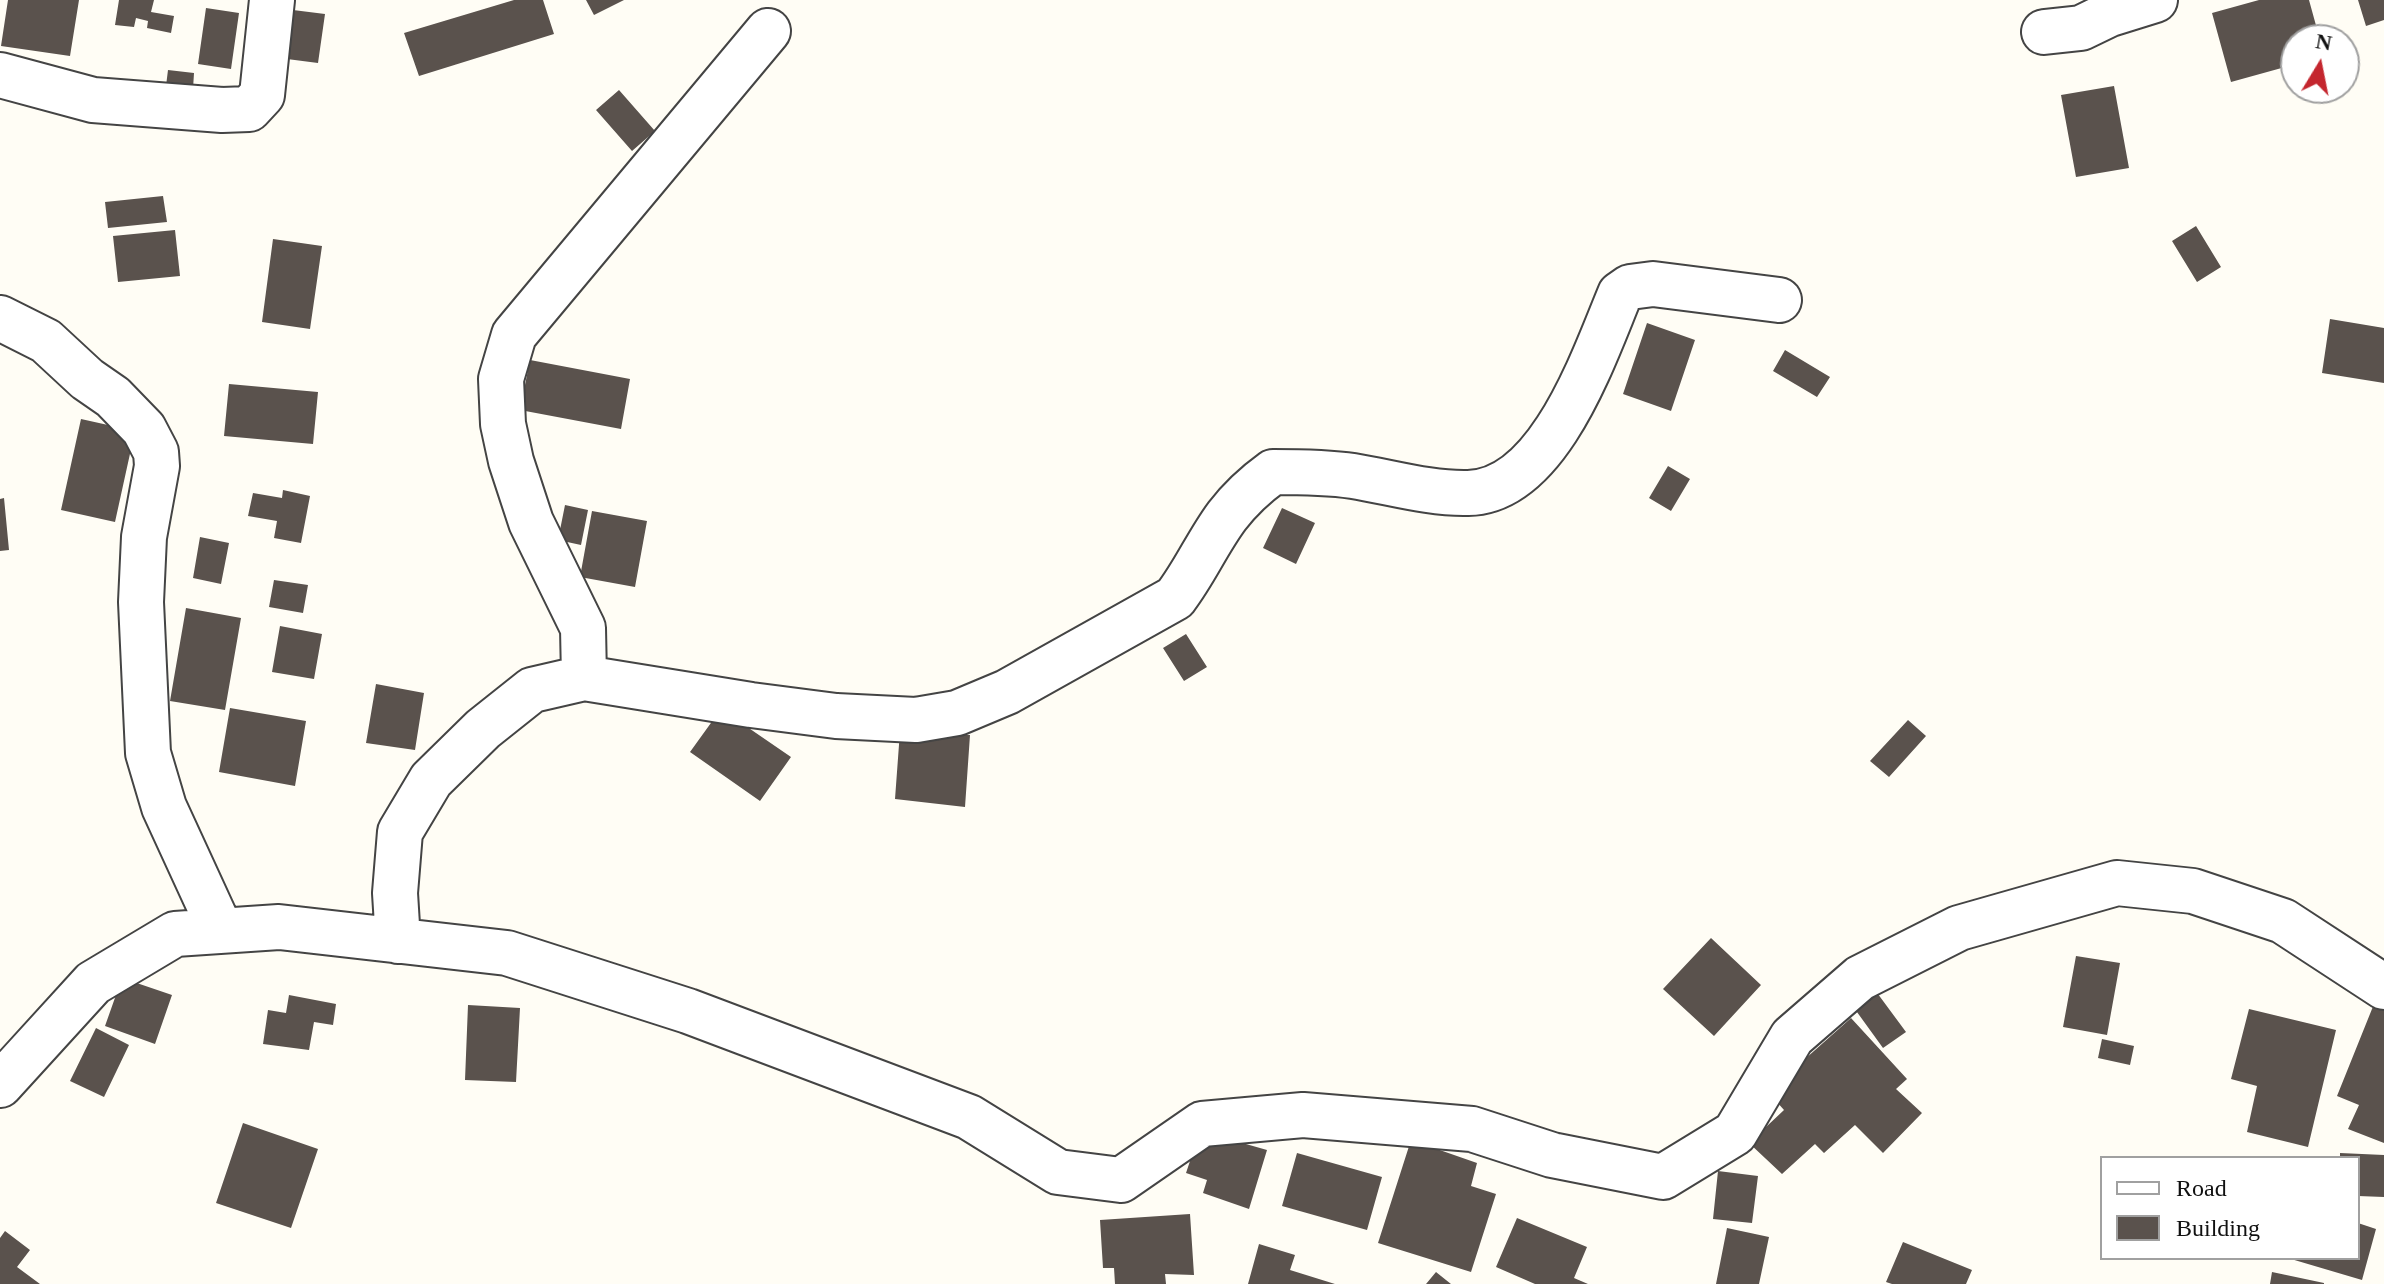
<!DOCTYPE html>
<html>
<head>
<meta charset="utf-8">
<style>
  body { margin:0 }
  #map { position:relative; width:2384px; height:1284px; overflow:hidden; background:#fffdf5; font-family:Georgia,serif }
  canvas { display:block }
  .legend { position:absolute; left:2100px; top:1156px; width:260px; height:104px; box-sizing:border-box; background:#fff; border:2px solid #a0a0a0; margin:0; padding:10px 14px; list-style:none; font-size:24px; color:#111 }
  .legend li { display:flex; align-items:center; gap:16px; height:40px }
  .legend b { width:40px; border:2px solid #a0a0a0 }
  .north { position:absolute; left:2280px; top:24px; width:80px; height:80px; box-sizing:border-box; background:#fff; border:2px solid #a0a0a0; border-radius:50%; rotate:10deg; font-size:22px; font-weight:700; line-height:32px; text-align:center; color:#111 }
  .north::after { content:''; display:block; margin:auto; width:28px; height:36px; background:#c4262e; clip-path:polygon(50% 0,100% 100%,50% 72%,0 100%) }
</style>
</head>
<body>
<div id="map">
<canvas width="2384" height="1284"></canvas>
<ul class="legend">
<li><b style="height:10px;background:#fff"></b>Road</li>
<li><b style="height:22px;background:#5a524d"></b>Building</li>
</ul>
<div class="north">N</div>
</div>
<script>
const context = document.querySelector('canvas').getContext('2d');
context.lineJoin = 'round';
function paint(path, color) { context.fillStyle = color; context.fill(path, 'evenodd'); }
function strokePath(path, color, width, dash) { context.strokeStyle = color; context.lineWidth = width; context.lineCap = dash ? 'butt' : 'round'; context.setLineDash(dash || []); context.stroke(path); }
paint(new Path2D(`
  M8 0H79L70 56 1 46Z
  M119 0H154L151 12 174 16 171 33 147 28 148 21 136 18 134 27 115 25Z
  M514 0H543L554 34 419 76 404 33Z
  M586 0H624L594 15Z
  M2259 0H2309L2320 40H2296V64L2231 82 2212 13Z
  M2358 0H2384V20L2366 26Z
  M206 8 239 13 231 69 198 64Z
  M293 10 325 14 318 63 287 59Z
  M168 70 194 73 193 89 166 86Z
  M2114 86 2129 168 2076 177 2061 95Z
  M619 90 655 131 632 151 596 110Z
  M163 196 167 222 108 228 105 202Z
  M2196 226 2221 267 2197 282 2172 241Z
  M175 230 180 276 118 282 113 236Z
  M273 239 322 246 310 329 262 322Z
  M2330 319 2384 328V383L2322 373Z
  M1647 323 1695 340 1671 411 1623 394Z
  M1785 350 1830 377 1817 397 1773 371Z
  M530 360 630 379 621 429 520 410Z
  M229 384 318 392 313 444 224 436Z
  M81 419 135 431 115 522 61 510Z
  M1668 466 1690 479 1671 511 1649 498Z
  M283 490 310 496 301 543 274 538 277 521 248 516 253 493 282 498Z
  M4 498 9 550 0 551V499Z
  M565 505 588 510 581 545 558 540Z
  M1282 508 1315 523 1296 564 1263 548Z
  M592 511 647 521 635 587 580 577Z
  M200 537 229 543 221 584 193 578Z
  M274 580 308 585 303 613 269 607Z
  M186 608 241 618 225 710 170 701Z
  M280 626 322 634 314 679 272 672Z
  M1186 634 1207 667 1184 681 1163 648Z
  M376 684 424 693 415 750 366 743Z
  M230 708 306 721 295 786 219 772Z
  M721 709 791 757 760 801 690 752Z
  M1908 720 1926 736 1889 777 1870 761Z
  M900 731 970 735 965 807 895 799Z
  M1711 938 1761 985 1714 1036 1663 989Z
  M2076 956 2120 963 2107 1035 2063 1027Z
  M122 978 172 995 155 1044 105 1026Z
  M1872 986 1906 1032 1883 1048 1849 1001Z
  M289 995 336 1004 333 1025 314 1022 309 1050 263 1044 268 1010 286 1013Z
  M2374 1004 2384 1008V1143L2348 1129 2359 1105 2337 1096Z
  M468 1005 520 1008 516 1082 465 1080Z
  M2249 1009 2336 1030 2308 1147 2247 1132 2257 1086 2231 1079Z
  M1851 1018 1907 1079 1896 1089 1922 1113 1883 1153 1855 1125 1824 1153 1815 1144 1782 1174 1749 1143 1784 1110 1768 1092Z
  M96 1028 129 1045 104 1097 70 1081Z
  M2102 1039 2134 1046 2130 1065 2098 1058Z
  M243 1123 318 1149 291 1228 216 1203Z
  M1200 1131 1267 1150 1249 1209 1203 1193 1207 1180 1186 1173Z
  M1411 1140 1477 1163 1471 1186 1496 1194 1471 1272 1378 1243Z
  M1297 1153 1382 1177 1367 1230 1282 1206Z
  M2340 1153 2384 1155V1197L2358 1196V1158H2340Z
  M1718 1171 1758 1176 1752 1223 1713 1219Z
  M1190 1214 1194 1275 1165 1274 1166 1284H1115L1114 1268H1103L1100 1220Z
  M1517 1218 1587 1247 1574 1278 1588 1284H1535L1496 1267Z
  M2358 1223 2376 1229 2362 1280 2291 1259 2358 1258Z
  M1727 1228 1769 1237 1759 1284H1716Z
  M5 1231 30 1250 17 1267 40 1284H0V1238Z
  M1903 1242 1972 1270 1966 1284H1892L1886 1282Z
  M1259 1244 1295 1255 1290 1270 1335 1284H1248Z
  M1436 1272 1451 1284H1426Z
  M2272 1272 2324 1283V1284H2270Z`), '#5a524d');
const minor = new Path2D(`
  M2044 32 2081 28 2110 14 2155 0
  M0 75 93 100 222 110 249 109 262 95 272 0
  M0 318 46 341 87 379 113 397 144 429 156 452 157 466 144 537 141 602 148 753 164 807 221 931
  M584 678 583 628 531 522 511 461 503 424 501 379 514 335 768 31
  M398 941 395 893 400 832 431 780 483 729 532 690 584 678 751 705 836 716 916 720 957 713 1007 692 1175 598C1195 572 1207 543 1227 516 1240 499 1255 485 1273 472 1299 472 1326 472 1353 476 1390 482 1430 494 1468 493 1549 492 1594 356 1620 294L1630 287 1653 284 1779 300
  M0 1085 93 983 175 934 279 927 507 953 688 1011 969 1117 1058 1172 1121 1180 1202 1124 1303 1115 1472 1129 1552 1155 1663 1177 1735 1133 1792 1037 1860 978 1959 928 2117 883 2193 891 2283 921 2384 987`);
strokePath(minor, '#444', 48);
strokePath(minor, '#fff', 44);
</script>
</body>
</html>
